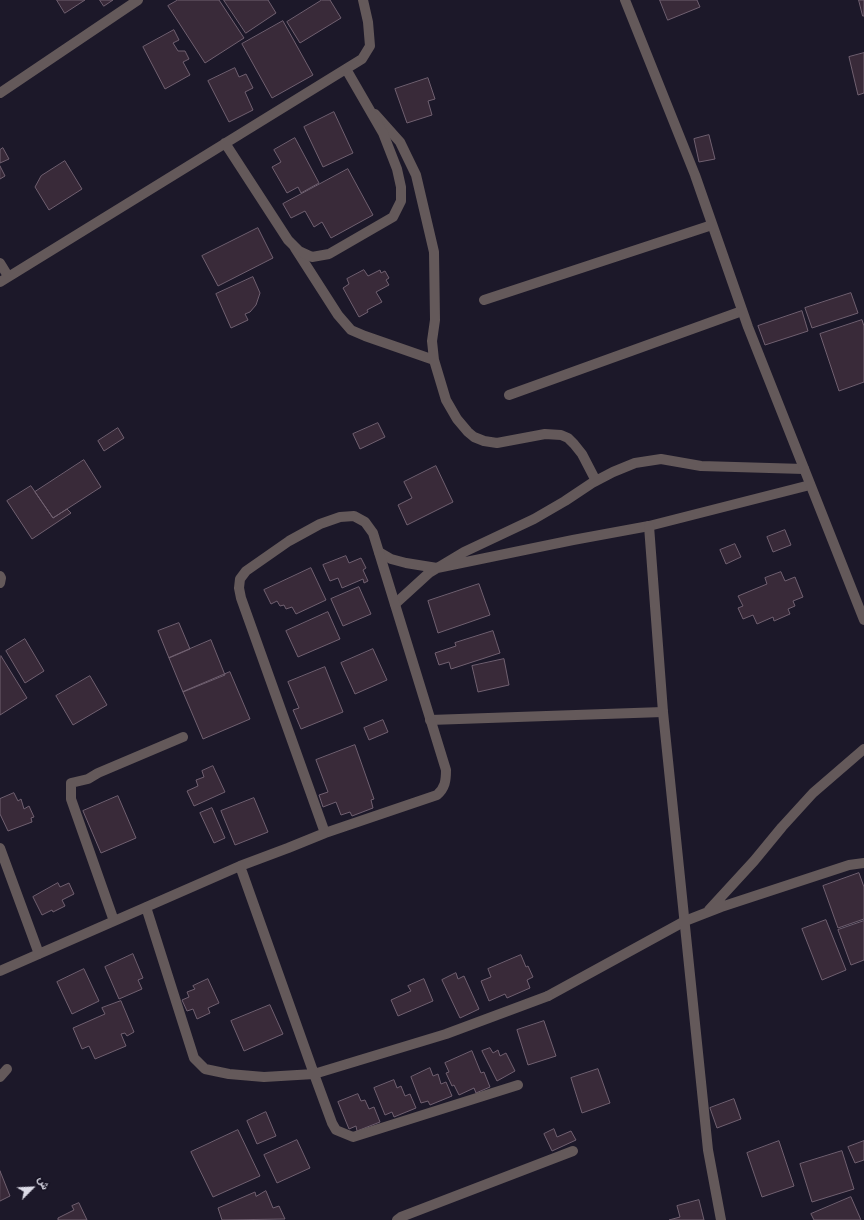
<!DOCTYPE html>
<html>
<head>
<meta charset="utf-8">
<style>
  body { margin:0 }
  #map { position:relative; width:864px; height:1220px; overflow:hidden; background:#1c1829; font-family:Figtree,Vazirmatn,sans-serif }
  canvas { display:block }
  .north { position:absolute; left:12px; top:1168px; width:40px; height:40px; -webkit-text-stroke:3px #130f1f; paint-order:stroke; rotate:66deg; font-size:11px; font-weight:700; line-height:16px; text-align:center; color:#dcdbe7 }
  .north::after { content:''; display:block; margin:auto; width:14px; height:18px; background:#dcdbe7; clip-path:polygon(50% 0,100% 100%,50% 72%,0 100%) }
</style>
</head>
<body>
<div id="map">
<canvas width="864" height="1220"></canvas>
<div class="north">ش</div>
</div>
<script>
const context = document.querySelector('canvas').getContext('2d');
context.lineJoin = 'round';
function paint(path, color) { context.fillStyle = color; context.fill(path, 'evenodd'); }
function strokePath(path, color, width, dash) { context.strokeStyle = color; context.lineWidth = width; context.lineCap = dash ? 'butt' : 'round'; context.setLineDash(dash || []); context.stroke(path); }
const building = new Path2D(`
  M57 0H85L65 13Z
  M100 0H113L104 6Z
  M178 0H219L244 38 205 63 168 6Z
  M224 0H268L276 13 246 33Z
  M322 0H330L341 18 300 43 287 22Z
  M660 0H697L700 7 668 20Z
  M859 0H864V16H863Z
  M283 21 313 75 272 98 242 44Z
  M174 30 179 40 173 43 178 51H185L189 59 183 62 190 75 165 89 143 47Z
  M864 53V93L858 95 849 57Z
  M235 68 239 77 246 74 253 88 245 92 253 110 229 122 208 81Z
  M428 78 435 99 428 101 432 115 407 123 395 89Z
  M334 112 353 153 323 167 304 127Z
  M709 135 715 159 699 162 694 139Z
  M295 138 319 183 301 193 298 187 287 193 272 167 281 162 274 150Z
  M3 148 9 159 0 163V150Z
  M65 161 82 189 49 210 35 187 41 176Z
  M0 166 5 176 0 179Z
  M348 169 373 215 331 238 322 222 314 227 305 211 291 218 283 204Z
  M258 228 273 258 218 286 202 256Z
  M364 270 368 276 380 270 381 273 385 271 389 278 386 280 389 285 376 292 382 302 367 310 368 312 359 317 343 288 349 284 347 279Z
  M253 277 260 293 256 305 250 312 245 314 248 320 231 328 216 294Z
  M851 293 858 313 812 328 805 308Z
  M802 311 808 331 765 345 758 326Z
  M862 320 864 326V382L839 391 820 334Z
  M378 423 385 437 360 449 353 434Z
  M118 428 124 438 104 451 98 441Z
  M84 460 101 487 53 518 35 492Z
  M436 466 453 502 407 525 398 505 412 498 404 482Z
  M31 486 53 518 67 509 71 513 32 539 7 501Z
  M785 530 791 545 773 552 767 537Z
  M735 544 741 557 726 564 720 550Z
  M346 556 349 563 361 558 366 568 363 570 368 581 364 583 363 579 342 588 338 578 330 581 323 565Z
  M311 568 326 600 296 614 292 607 286 609 284 605 280 606 277 601 271 604 264 590Z
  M781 572 785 581 795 577 803 597 793 601 795 606 788 609 790 614 774 621 773 617 757 624 753 615 743 619 738 608 743 606 738 596 767 584 765 578Z
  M479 584 490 615 438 633 428 601Z
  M359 587 371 614 343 626 331 599Z
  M328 612 340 639 298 657 286 631Z
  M179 623 190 649 169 658 158 631Z
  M493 631 500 653 451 669 449 662 439 665 435 653 456 646 455 643Z
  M25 639 44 671 25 683 6 651Z
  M211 640 225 675 183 692 169 658Z
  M373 649 387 680 355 694 341 663Z
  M1 656 27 698 0 715V657Z
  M504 659 509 685 478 692 472 666Z
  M325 667 343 712 301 729 293 710 299 708 288 682Z
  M230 672 250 719 203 739 183 692Z
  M90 676 107 705 73 725 56 696Z
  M383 720 388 732 369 740 364 728Z
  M355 745 374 799 371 800 373 808 352 816 350 812 341 815 336 802 323 807 319 795 328 792 316 760Z
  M213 766 225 792 194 806 187 791 198 786 196 780 204 777 202 771Z
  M14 793 18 801 21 799 24 809 29 806 34 817 31 818 32 822 8 831 0 814V799Z
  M118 796 136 838 101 853 83 811Z
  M254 798 268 832 235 845 221 811Z
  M212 808 225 838 214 843 200 813Z
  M859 873 864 887V919L838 928 823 886Z
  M58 883 60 887 69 883 74 894 62 900 65 906 53 912 52 910 42 915 33 897Z
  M826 920 846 970 822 980 802 929Z
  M864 921V960L851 965 838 930Z
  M133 954 143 978 138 980 142 989 119 999 105 967Z
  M521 955 526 967 528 966 533 977 527 980 530 988 507 998 505 994 489 1001 481 981 491 977 488 969Z
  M84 969 99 1001 72 1014 57 982Z
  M456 973 458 979 464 976 479 1009 460 1018 442 980Z
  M208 979 219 1003 208 1008 210 1013 197 1019 193 1009 187 1011 182 1000 189 997 187 992 195 989 193 986Z
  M424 979 433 1001 398 1016 391 1000 411 991 408 986Z
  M121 1001 134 1032 127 1036 125 1033 121 1034 126 1046 95 1059 89 1046 82 1049 73 1028 105 1014 102 1008Z
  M270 1005 283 1034 244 1051 231 1021Z
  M544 1021 556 1056 528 1065 517 1030Z
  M490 1048 493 1053 498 1050 500 1056 506 1053 515 1071 497 1081 482 1051Z
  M472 1051 481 1073 484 1072 490 1087 476 1093 474 1088 459 1095 454 1085 452 1086 446 1073 449 1072 445 1063Z
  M430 1068 433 1076 438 1074 441 1084 446 1082 452 1096 430 1105 428 1101 421 1103 411 1077Z
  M598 1069 610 1103 582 1113 571 1078Z
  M394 1080 397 1088 401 1086 405 1096 410 1094 416 1108 394 1117 392 1112 385 1115 374 1088Z
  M358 1094 361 1101 365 1100 369 1109 374 1107 380 1122 357 1131 356 1126 349 1129 338 1102Z
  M734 1099 741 1119 717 1128 710 1108Z
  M266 1112 276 1136 257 1144 247 1121Z
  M554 1129 557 1137 571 1131 576 1140 552 1151 544 1134Z
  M238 1130 260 1176 213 1197 191 1152Z
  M297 1140 310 1168 277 1183 264 1155Z
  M779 1141 794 1186 762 1197 747 1153Z
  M864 1141V1160L855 1163 848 1147Z
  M842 1151 854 1189 812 1202 800 1164Z
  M0 1171 10 1196 0 1201Z
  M266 1191 273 1208 279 1206 285 1219 222 1220 218 1208 255 1192 256 1196Z
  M851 1197 861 1220H814L811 1214Z
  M699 1200 704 1220H669L680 1217 677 1206Z
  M79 1203 87 1220H58V1218L74 1210 72 1206Z`);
paint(building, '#392a39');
strokePath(building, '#706070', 1);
strokePath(new Path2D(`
  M375 114 400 142 416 175 434 252 435 320 432 341 434 360 446 400 457 419 468 432 474 437 484 441 497 443 545 434 561 435 568 438 574 444 582 454 596 481
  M295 248 338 315 351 330 365 336 434 360
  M509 395 742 311
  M379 552 391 559 406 563 437 568 573 540 649 526 810 485
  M395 604 429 573 464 552 534 519 565 501 592 483 613 472 635 463 661 459 701 466 804 469
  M430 720 663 712
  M709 910 754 861 782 827 813 793 864 749
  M548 996 685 921 721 907 849 865 864 863`), '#64595a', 10);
strokePath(new Path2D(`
  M625 0 695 175 748 327 864 620
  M0 93 138 0
  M225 143 288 240 299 251 312 257 329 254 393 217 401 201V187L397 169 383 133 346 69
  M0 263 8 276
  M0 282 362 59 370 46 368 22 363 0
  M484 300 712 225
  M649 526 663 712 708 1150 721 1220
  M0 576 1 578 0 583
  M0 848 39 954
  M240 866 314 1074 446 1034 548 996
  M146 907 194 1058 205 1069 229 1074 264 1077 314 1074 332 1123 336 1130 353 1137 518 1085
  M114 921 71 799V783L88 779 98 773 183 737
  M0 971 240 866 288 848 325 833 437 795C445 788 446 781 446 770L373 533 365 522 354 516 340 517 320 524 289 541 246 571 240 579 239 588 241 598 325 833
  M0 1077 7 1069
  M397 1220 401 1217 573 1151`), '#64595a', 10);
</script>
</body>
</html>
